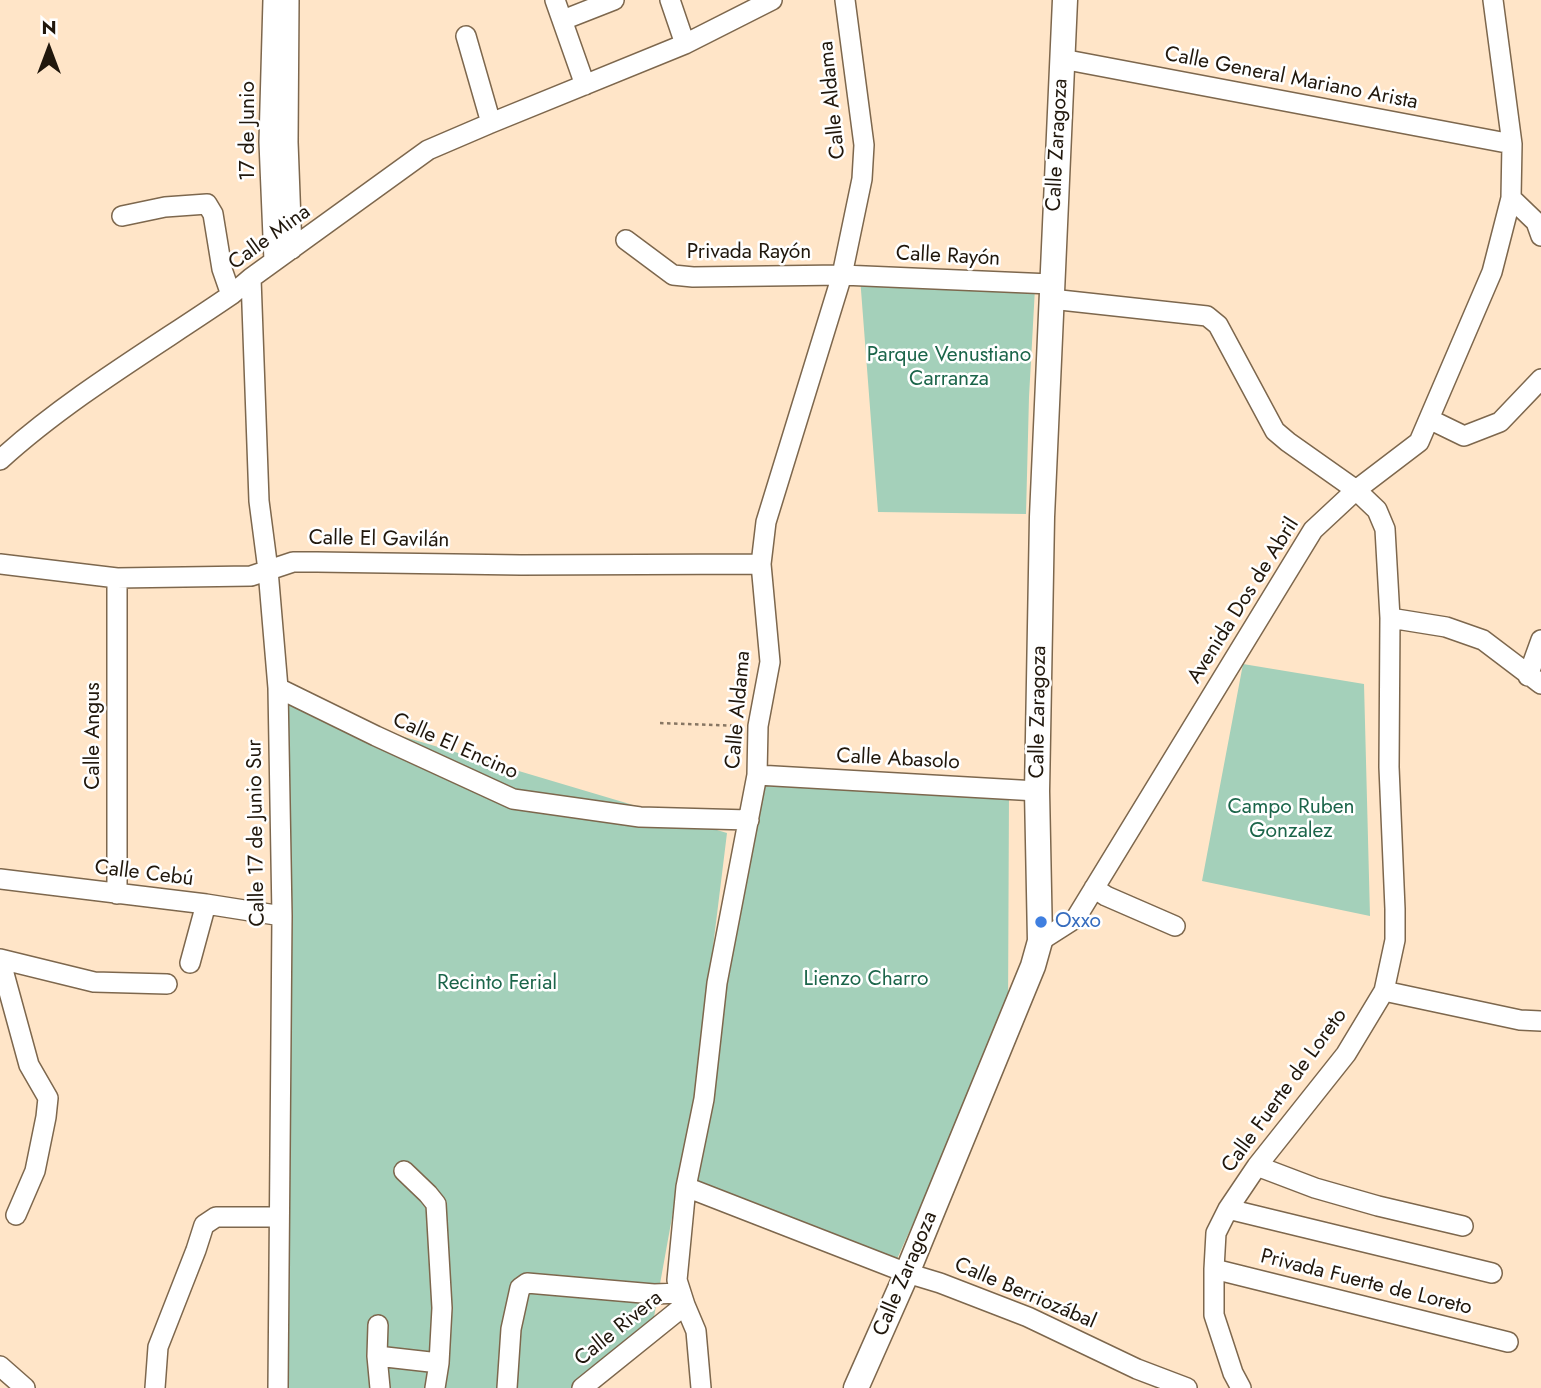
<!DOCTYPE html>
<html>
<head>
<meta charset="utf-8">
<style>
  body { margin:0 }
  #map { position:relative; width:1541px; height:1388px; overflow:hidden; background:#ffe5c8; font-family:Jost,sans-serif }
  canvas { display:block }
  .north { position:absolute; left:14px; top:14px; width:70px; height:70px; -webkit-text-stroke:5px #fff; paint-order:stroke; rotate:0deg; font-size:19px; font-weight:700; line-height:28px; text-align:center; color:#20170c }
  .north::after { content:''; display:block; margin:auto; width:24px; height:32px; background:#20170c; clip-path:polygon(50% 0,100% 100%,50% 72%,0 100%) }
</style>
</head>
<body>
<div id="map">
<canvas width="1541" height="1388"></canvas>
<div class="north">N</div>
</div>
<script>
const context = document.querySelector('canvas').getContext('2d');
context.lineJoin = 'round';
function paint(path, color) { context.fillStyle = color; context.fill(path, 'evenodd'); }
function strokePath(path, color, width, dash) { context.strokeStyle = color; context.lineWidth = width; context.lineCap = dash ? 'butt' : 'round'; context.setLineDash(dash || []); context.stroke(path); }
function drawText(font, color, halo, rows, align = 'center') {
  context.font = font + ' Jost,sans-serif'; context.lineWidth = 5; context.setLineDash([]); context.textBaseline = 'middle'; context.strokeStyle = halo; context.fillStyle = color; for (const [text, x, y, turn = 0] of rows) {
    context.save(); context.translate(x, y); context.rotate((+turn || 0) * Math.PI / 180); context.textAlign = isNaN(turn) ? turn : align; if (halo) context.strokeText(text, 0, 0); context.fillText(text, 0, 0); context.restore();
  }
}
paint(new Path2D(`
  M860 277 1035 288 1029 397 1026 514 878 512Z
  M1243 664 1364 684 1370 916 1202 881Z
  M287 702 727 833 696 1085 763 786 1009 793 1008 1012 897 1259 681 1190 690 1118 652 1328 574 1388H286Z`), '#a4d0ba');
const minor = new Path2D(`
  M273 0 269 142 274 261
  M289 0 288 142 292 249
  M555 0 585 85
  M670 0 685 44
  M563 20 614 0
  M466 36 491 123
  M1062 59 1512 144
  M1511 198 1536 222 1541 236
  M122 216 165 207 207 204 213 214 222 269 231 295
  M626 240 673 275 693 277 842 275 1051 284
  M251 278 259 501 268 570 278 688 282 916 278 1388
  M1051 299 1207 316 1218 325 1275 431 1288 442 1356 490 1377 510 1385 529 1390 618 1389 767 1395 909V940L1384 991 1346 1054 1257 1166 1228 1209 1216 1233 1214 1269V1315L1233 1373 1241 1388
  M1429 419 1464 436 1500 422 1541 379
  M0 460C68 398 155 347 231 295L251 278 428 150 491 123 685 44 772 0
  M0 564 117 578 251 576 293 562H317L521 565 761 564
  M1390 618 1446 627 1483 640 1541 684
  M1528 676 1541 640
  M278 688 376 736 513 799 640 817 749 820
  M757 775 1037 791
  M0 879 206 904 282 916
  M1094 888 1106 896 1175 926
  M117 894V578
  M1040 941 1076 918 1313 530 1356 490 1419 442 1492 272 1511 198 1512 144 1493 0
  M0 959 29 1065 48 1098 46 1117 35 1171 16 1215
  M0 959 94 982 167 984
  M190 963 206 904
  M1384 991 1520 1020 1541 1021
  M1257 1166 1315 1188 1378 1206 1463 1226
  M686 1187 907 1273 940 1283 1028 1317 1137 1369 1187 1388
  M1228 1209 1492 1273
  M1214 1269 1508 1342
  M378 1325 377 1356 380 1388
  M377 1356 439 1363 442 1308 436 1204 428 1194 404 1171
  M0 1366 25 1388
  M155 1388 158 1347 196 1250 204 1225 216 1217H279
  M435 1388 439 1363
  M507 1388 511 1329 520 1288 527 1283 654 1294 681 1293
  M582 1388 685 1305
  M701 1388 696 1331 685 1305 677 1280 686 1187 704 1099 717 983 757 775 758 726 770 662 761 564 766 522 842 275 862 179 864 145 845 0`);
const major = new Path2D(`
  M856 1388 907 1273 1033 966 1040 941 1037 791 1042 517 1065 0`);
strokePath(minor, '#7d674d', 22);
strokePath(major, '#7d674d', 27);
strokePath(new Path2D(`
  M660 723 741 726`), '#877663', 2.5, [3.5, 3.5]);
strokePath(minor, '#fff', 19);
strokePath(major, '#fff', 24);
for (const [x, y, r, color] of [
  [1041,922,7,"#3f7fe0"]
]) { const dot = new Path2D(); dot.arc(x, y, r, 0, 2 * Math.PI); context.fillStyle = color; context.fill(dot); strokePath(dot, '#fff', 2.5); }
drawText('21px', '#20170c', '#fff', [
  ["Calle General Mariano Arista",1291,79,11],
  ["Calle Aldama",833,100,-96],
  ["17 de Junio",249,131,-90],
  ["Calle Zaragoza",1058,145,-87],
  ["Calle Mina",270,238,-36],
  ["Privada Rayón",749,253],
  ["Calle Rayón",948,257,3],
  ["Calle El Gavilán",379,540,1],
  ["Avenida Dos de Abril",1244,601,-58],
  ["Calle Aldama",739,710,-85],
  ["Calle Zaragoza",1039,712,-89],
  ["Calle Angus",94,736,-90],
  ["Calle El Encino",455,747,24],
  ["Calle Abasolo",898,760,3],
  ["Calle 17 de Junio Sur",257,833,-91],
  ["Calle Cebú",144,874,7],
  ["Calle Fuerte de Loreto",1285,1091,-54],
  ["Calle Zaragoza",906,1274,-67],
  ["Privada Fuerte de Loreto",1366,1283,14],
  ["Calle Berriozábal",1025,1294,23],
  ["Calle Rivera",619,1329,-39]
]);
drawText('21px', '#1b654a', '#fff', [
  ["Parque Venustiano",949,356],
  ["Carranza",949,380],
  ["Campo Ruben",1291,808],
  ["Gonzalez",1291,832],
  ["Lienzo Charro",866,980],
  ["Recinto Ferial",497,984]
]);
drawText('21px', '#366cbe', '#fff', [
  ["Oxxo",1055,922]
], 'left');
</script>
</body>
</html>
